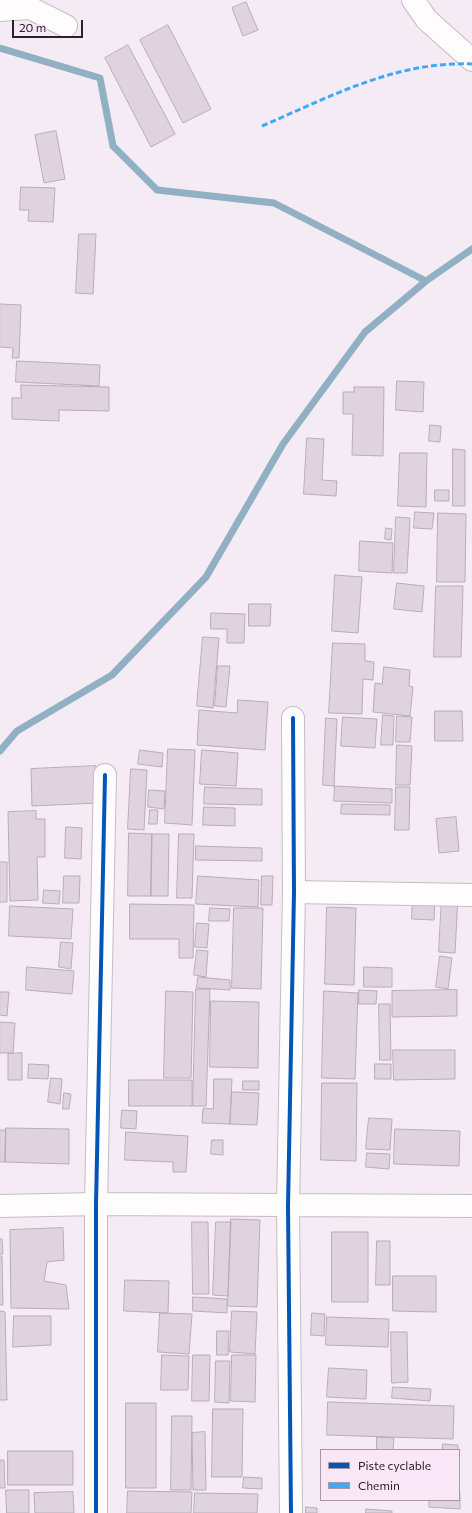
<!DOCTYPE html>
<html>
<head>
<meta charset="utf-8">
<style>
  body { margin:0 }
  #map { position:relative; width:472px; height:1513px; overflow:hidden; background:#f5ebf4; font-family:Commissioner,sans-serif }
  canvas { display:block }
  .legend { position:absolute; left:320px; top:1449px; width:140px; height:52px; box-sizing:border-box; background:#f9e7f7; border:1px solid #a698a4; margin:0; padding:5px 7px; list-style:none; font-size:12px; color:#292228 }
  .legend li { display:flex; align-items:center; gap:8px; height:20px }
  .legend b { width:20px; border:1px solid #a698a4 }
  .scale { position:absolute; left:12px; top:20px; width:71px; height:18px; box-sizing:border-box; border:2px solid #292228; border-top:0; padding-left:5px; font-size:12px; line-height:14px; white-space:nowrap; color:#292228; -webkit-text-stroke:3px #f9e7f7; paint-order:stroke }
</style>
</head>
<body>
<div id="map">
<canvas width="472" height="1513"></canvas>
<ul class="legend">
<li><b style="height:5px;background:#0057b8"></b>Piste cyclable</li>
<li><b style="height:5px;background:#3fa9f5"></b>Chemin</li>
</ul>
<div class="scale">20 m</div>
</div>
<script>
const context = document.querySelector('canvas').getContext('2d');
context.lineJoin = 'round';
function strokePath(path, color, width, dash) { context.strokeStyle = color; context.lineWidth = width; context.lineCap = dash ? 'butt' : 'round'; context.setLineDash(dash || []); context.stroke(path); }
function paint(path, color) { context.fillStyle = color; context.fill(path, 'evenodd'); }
strokePath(new Path2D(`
  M0 48 100 78 113 146 157 190 274 203 426 281
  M0 751 17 731 112 675 206 577 283 444 365 332 426 281 472 249`), '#91b0c4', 7);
const building = new Path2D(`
  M246 2 258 30 243 36 232 8Z
  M168 25 211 109 183 123 140 40Z
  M128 45 175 134 151 147 105 58Z
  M56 131 65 179 44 183 35 135Z
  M21 187 55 188 53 222 28 221 29 210H20Z
  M79 234H96L93 294 76 293Z
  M0 304 21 305 19 358H12L13 348 0 347Z
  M17 361 100 365 99 386 16 382Z
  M397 381 424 382 423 412 396 410Z
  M21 385 109 387V411L59 410V421L12 419V398H21Z
  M354 387H384L383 456 352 455 353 414H343V392H354Z
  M430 425 441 426 440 442 429 441Z
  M307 438 324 439 322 480 337 481 336 496 304 494Z
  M453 449 465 450V506H453Z
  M400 453H427L426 507 398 506Z
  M435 490H449V501H435Z
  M415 512 434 513 432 529 414 528Z
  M438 513 466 514 465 582H437Z
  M396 517 410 518 407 573H394Z
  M386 528 392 529 391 540 385 539Z
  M360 541 393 543 392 573 359 571Z
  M335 575 362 577 358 633 332 631Z
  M397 583 424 586 422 612 394 609Z
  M436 586H463L461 657H434Z
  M249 604H271L270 626H249Z
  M211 613 245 614 244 643H227V629H211Z
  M203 637 219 638 213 708 197 706Z
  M333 643 365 644V661L374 662 373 680 363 679 362 714 329 713Z
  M218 666H230L226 707 215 706Z
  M384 667 410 670 409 686 413 687 410 716 373 712 375 683 382 684Z
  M238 700 268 702 265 750 197 745 199 710 237 713Z
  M435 711H462L463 741H435Z
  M383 715 394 716 393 745H381Z
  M397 716 412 717 410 742H396Z
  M343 717 377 719 375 748 341 746Z
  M326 718 337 719 334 786 323 785Z
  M397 745 412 746 410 785H396Z
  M168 749 195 750 192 825 165 823Z
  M140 750 163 753 162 767 138 764Z
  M202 750 238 753 236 786 200 784Z
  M96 766 98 803 32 806 31 769Z
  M131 769 147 770 144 830 128 829Z
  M335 786 392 789V803L334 801Z
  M205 787 262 789V805L204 804Z
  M396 787H410L409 830H395Z
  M149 790 165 791 164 809 148 807Z
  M342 804 390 805V815L341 814Z
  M204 807 235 808V826L203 825Z
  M150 810H158L157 824H149Z
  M36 811V819H45V857H37L38 900 10 901 8 812Z
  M456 817 459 851 439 853 436 819Z
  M66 827 82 828 81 859 65 858Z
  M129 833 152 834 151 896H128Z
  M152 834H169L168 896H151Z
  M179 834H194L192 898H177Z
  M196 846 262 848V861L196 860Z
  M0 862H7V902H0Z
  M64 876H80L79 903H63Z
  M198 876 259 880 258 907 196 904Z
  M262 876H273L272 905H261Z
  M44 890 60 891 59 904 43 903Z
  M442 896 458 897 455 953 439 952Z
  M413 899 435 900 434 920 412 919Z
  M130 904 194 905 193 958H179V939H130Z
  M10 906 73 909 71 939 9 936Z
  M327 907 356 908 354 985 325 984Z
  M210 908 230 909 229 921H209Z
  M234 908H263L261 989 232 988Z
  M197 923 209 924 207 948 195 947Z
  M61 942 73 943 71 969 59 967Z
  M197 950 208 951 206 977 194 975Z
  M440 956 452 958 448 989 436 987Z
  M27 967 74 971 72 994 26 990Z
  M364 967 392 968V987H364Z
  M198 977 230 980V990L197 988Z
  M196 989H210L206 1106H193Z
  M359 990 377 991 376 1004H359Z
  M457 990V1016L392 1017V991Z
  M166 991 193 992 191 1078H164Z
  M324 991 358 993 355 1079 322 1078Z
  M0 992H9L7 1016 0 1015Z
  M211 1001 259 1002 258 1068 210 1067Z
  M379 1004H390L391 1060H380Z
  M0 1022 15 1023 13 1053H0Z
  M393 1050H455V1079L394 1080Z
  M22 1053V1080H8V1054Z
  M29 1064 49 1065 48 1079 28 1078Z
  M375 1064H391V1079H375Z
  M51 1078 62 1079 60 1104 48 1102Z
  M214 1079H232L230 1124 202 1123 203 1108 213 1109Z
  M129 1080H192V1106H129Z
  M243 1081H259V1090H243Z
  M322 1083H357L356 1161 321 1160Z
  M232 1092 259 1093 257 1125 230 1124Z
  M64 1093 71 1094 69 1109H63Z
  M122 1110 137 1111 136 1129 121 1128Z
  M369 1118 392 1119 390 1150 366 1149Z
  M6 1128 69 1129V1164L5 1162Z
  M395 1129 460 1131 459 1166 394 1164Z
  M0 1130H6L5 1162H0Z
  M126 1132 188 1136 186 1172H173V1162L125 1160Z
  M212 1140H223V1155L211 1154Z
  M367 1153 390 1154 389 1169 366 1167Z
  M231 1219 260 1220 257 1307 228 1306Z
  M192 1222H208L209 1294H193Z
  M216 1222H231L228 1296 213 1295Z
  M63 1228 64 1260 47 1262 44 1281 66 1285 69 1309 11 1308 10 1230Z
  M332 1232H368V1302H332Z
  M0 1239H2L3 1254H0Z
  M377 1241H390V1285H376Z
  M0 1256H2L3 1305H0Z
  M393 1276H436V1312L393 1311Z
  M125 1280 169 1281 168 1313 124 1311Z
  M193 1297 227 1299V1313L193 1311Z
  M0 1311 5 1312 7 1400H0Z
  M232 1311 257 1312 255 1354 230 1352Z
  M160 1313 192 1314 189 1354 158 1352Z
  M312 1313 325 1314 324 1336 311 1335Z
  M14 1316H51V1345L13 1347Z
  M327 1317 389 1319 388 1347 326 1345Z
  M217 1331H229L228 1355H217Z
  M391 1332H407L408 1382 392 1383Z
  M162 1355 189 1356 188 1390H161Z
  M193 1355H210L209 1401H192Z
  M232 1355H256L255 1402 231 1401Z
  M216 1361H230L229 1403 215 1402Z
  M329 1368 367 1370 366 1399 327 1397Z
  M393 1387 431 1389 430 1401 392 1398Z
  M328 1402 454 1406 453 1439 327 1435Z
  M126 1403H156V1488H126Z
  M213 1409H243L242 1477H212Z
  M172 1416H192L191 1490H171Z
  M205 1432 206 1490H193L192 1433Z
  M377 1437 394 1438 393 1450H377Z
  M443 1444 458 1445V1450H443Z
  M8 1451H73V1485H8Z
  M0 1460H4L5 1488H0Z
  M244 1477 262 1478V1489L243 1488Z
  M6 1490H29V1513H7Z
  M128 1491 192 1492 191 1513H127Z
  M73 1492 74 1513H35L34 1493Z
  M459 1492 460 1493V1509L429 1507V1500H459Z
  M195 1493 258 1494 257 1513H194Z
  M306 1507 317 1508V1513H306Z
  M366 1509 392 1511V1513H366Z`);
paint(building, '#e0d3df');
strokePath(building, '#b6aeb5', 1);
const minor = new Path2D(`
  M413 0 427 20 472 60
  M0 10 30 8 66 26
  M294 892 472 895
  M0 1206 96 1204 472 1206
  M96 1513V1204L105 775
  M291 1513 288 1206 294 892 293 718`);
strokePath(minor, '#c5bdc4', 24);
strokePath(minor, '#fefcfd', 22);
strokePath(new Path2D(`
  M262 126C330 97 395 61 472 64`), '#3fa9f5', 3, [6, 3]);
strokePath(new Path2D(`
  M96 1513V1204L105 775
  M291 1513 288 1206 294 892 293 718`), '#0057b8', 4);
</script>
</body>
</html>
